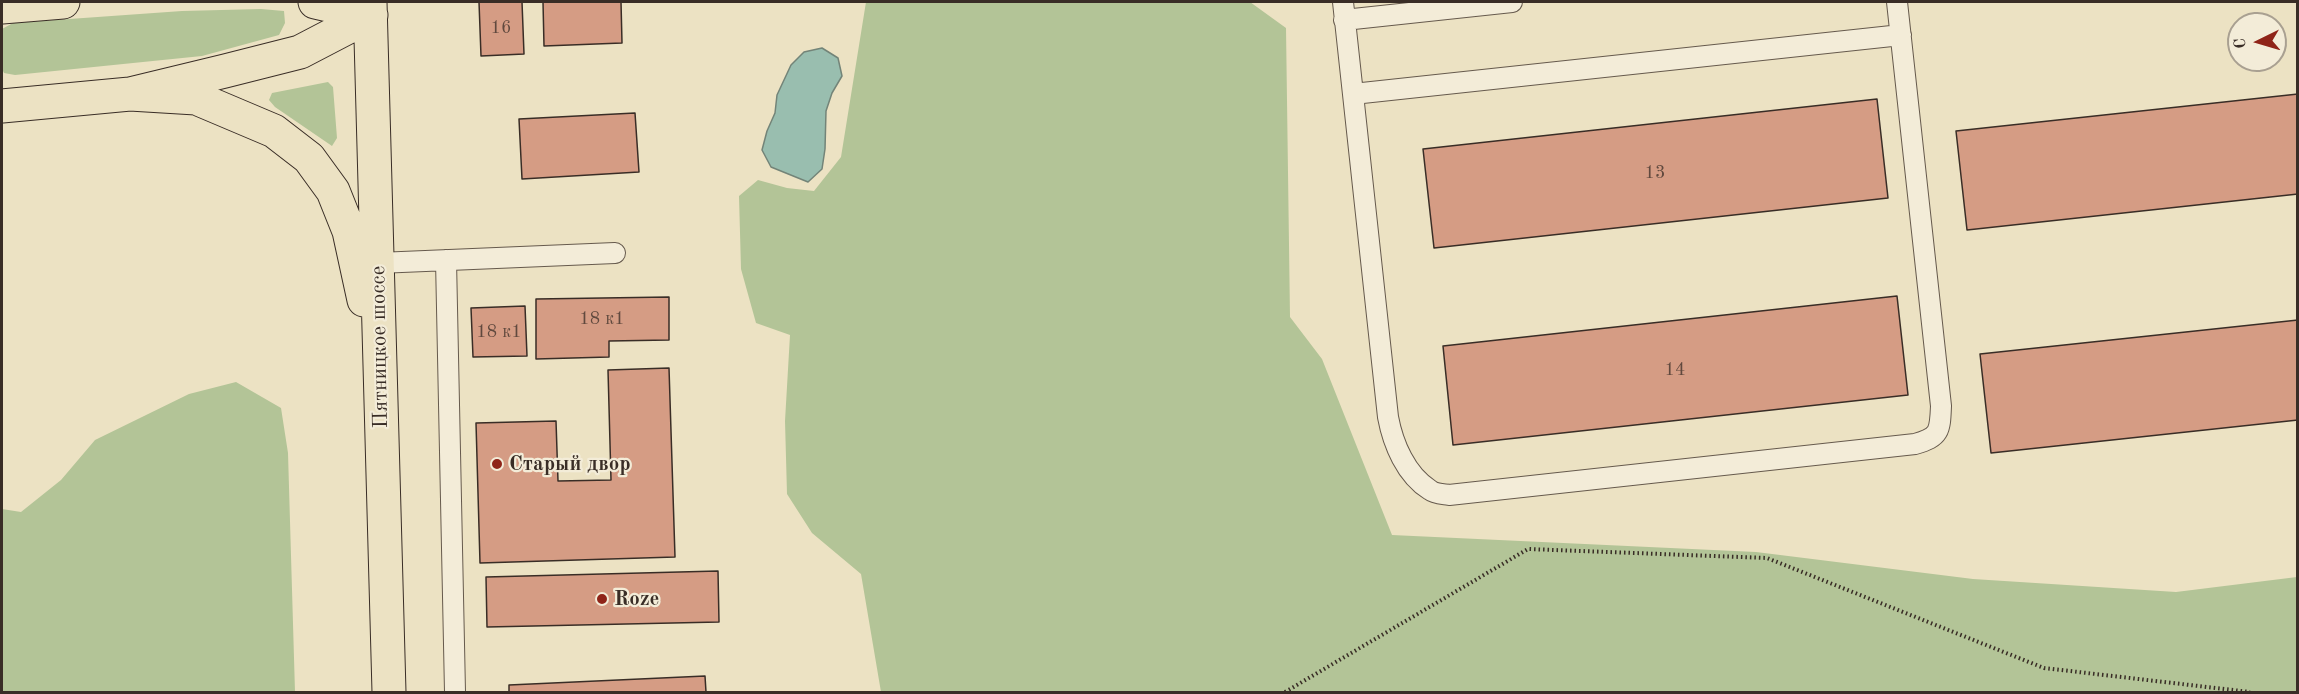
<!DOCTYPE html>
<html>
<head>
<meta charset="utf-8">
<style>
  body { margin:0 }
  #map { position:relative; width:2299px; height:694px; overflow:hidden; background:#ece2c3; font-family:"Old Standard TT",serif }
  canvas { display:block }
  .frame { position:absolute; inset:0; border:3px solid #392d26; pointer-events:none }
  .north { position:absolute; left:2227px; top:12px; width:60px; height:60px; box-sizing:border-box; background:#f3ecd8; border:2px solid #a9a091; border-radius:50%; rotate:265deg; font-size:16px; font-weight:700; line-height:24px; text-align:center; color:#392d26 }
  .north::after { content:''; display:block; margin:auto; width:21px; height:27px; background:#8f2418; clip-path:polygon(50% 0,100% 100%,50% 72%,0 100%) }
</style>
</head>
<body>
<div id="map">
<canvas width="2299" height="694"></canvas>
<div class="frame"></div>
<div class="north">С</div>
</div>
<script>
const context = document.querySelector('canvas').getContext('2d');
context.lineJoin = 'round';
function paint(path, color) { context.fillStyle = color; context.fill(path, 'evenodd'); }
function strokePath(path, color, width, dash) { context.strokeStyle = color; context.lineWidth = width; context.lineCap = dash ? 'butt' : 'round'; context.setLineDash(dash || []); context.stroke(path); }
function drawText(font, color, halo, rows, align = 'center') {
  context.font = font + ' "Old Standard TT",serif'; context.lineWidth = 4.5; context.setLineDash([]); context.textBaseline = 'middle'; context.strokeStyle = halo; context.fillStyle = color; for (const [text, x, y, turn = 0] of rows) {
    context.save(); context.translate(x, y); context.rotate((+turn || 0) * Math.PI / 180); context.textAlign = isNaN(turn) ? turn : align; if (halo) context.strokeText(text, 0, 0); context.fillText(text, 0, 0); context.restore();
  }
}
paint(new Path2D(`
  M866 2H1250L1286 28 1290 317 1322 359 1392 535 1756 552 1973 579 2176 592 2297 577V692H881L861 574 812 533 787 494 785 421 790 335 756 323 741 269 739 196 758 180 787 188 814 191 841 157Z
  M261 9 284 11 285 23 279 35 202 56 15 75 4 73 2 69V29L13 23 182 11Z
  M328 82 333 87 337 138 332 146 275 107 269 100 272 93Z
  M236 382 281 408 288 453 295 692H2V509L21 512 61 480 95 440 189 394Z`), '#b3c497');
const water = new Path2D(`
  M822 48 838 58 842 76 832 93 826 111 825 149 822 169 808 182 771 167 762 150 767 131 775 113 777 95 791 65 804 52Z`);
paint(water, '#99beaf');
strokePath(water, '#738478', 1.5);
const building = new Path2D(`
  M479 2H522L524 54 481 56Z
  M543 2H621L622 43 544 46Z
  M2298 94V194L1967 230 1956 131Z
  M1877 99 1888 198 1434 248 1423 149Z
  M635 113 639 172 522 179 519 119Z
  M1897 296 1908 395 1453 445 1443 346Z
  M669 297V340L609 341V357L536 359V299Z
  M525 306 527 356 473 357 471 308Z
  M2298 320V420L1991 453 1980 354Z
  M669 368 675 557 480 563 476 423 556 421 558 481 611 480 608 370Z
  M718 571 719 622 487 627 486 577Z
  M705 676 706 692H509V685Z`);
paint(building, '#d59c84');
strokePath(building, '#392d26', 1.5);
const lane = new Path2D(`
  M1343 2 1388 417C1393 444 1406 475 1430 490 1435 494 1443 494 1449 495L1915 444C1940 437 1940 431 1941 406L1897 2
  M1344 20 1512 2
  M1353 94 1901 35
  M446 260 455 692
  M378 263 615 253`);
const primary = new Path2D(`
  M315 2 371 15
  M370 2 389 692
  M2 7 63 2
  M130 94 196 98 274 131 309 158 333 191 349 231 364 300
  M2 106 130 94 225 71 300 52 371 15`);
strokePath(lane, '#665a4d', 22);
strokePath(primary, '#392d26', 35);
strokePath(new Path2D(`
  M1285 692 1528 549 1767 558 2044 668 2250 692`), '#392d26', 4, [1.5, 3]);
strokePath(lane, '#f3ecd8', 20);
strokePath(primary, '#ece2c3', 33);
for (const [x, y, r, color] of [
  [497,464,6,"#8f2418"],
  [602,599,6,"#8f2418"]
]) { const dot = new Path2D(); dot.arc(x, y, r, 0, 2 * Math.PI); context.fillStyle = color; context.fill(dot); strokePath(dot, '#f3ecd8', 2); }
drawText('18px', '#60493e', null, [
  ["16",501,28],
  ["13",1655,173],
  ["18 к1",602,319],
  ["18 к1",499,332],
  ["14",1675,370]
]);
drawText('21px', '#392d26', '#f3ecd8', [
  ["Пятницкое шоссе",380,347,-91]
]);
drawText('bold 21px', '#392d26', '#f3ecd8', [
  ["Старый двор",509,464],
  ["Roze",614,599]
], 'left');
</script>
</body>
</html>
